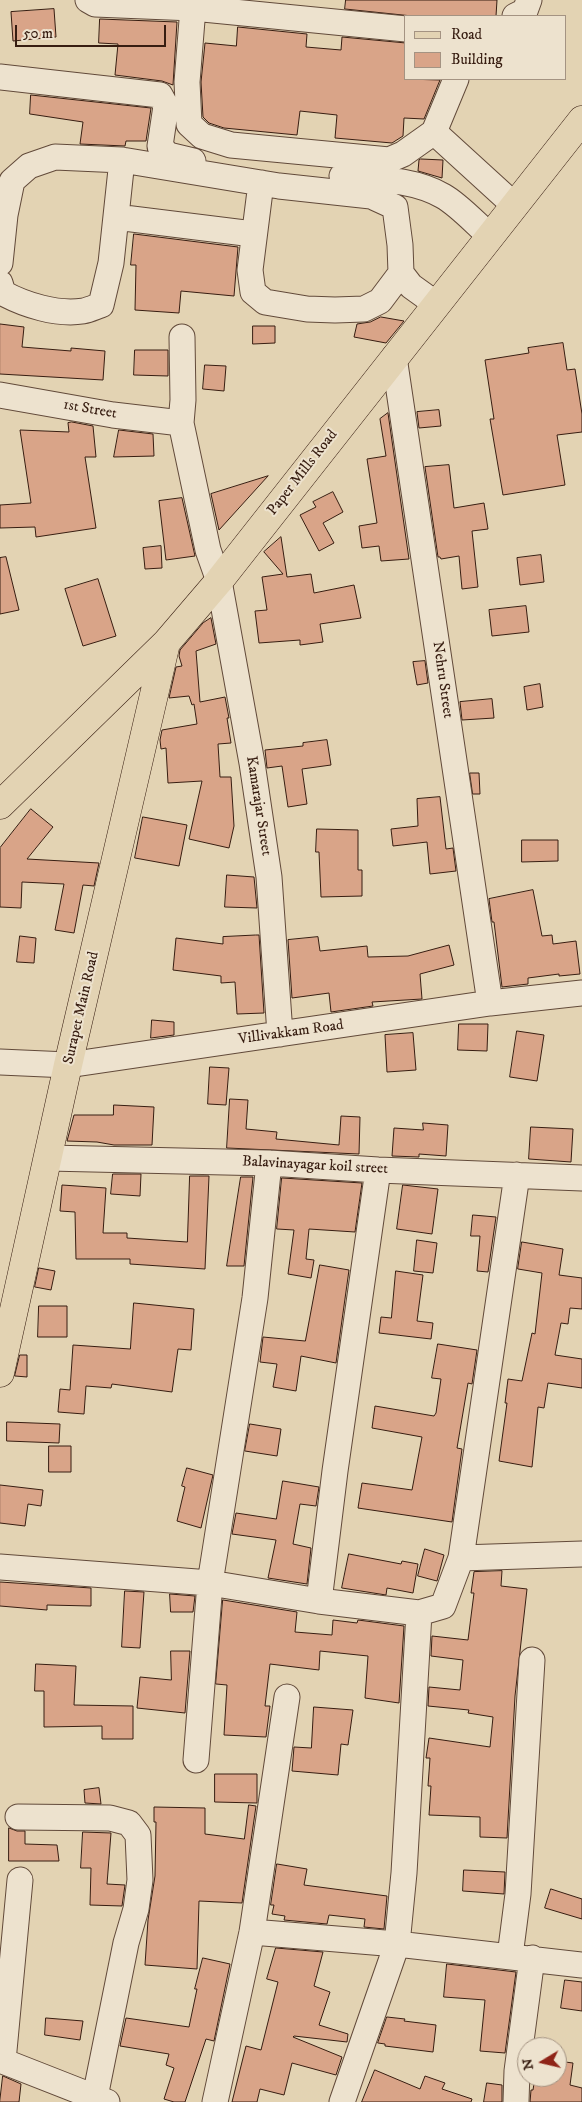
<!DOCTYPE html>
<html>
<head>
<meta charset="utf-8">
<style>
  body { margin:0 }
  #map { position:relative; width:582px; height:2102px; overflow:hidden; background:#e3d3b3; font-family:"IM FELL DW Pica",serif }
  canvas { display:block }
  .legend { position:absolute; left:404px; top:15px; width:162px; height:65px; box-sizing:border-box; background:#ede2ce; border:1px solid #a49382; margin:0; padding:6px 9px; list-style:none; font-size:15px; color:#371d11 }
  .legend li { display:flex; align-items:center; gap:10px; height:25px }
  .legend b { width:25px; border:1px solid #a49382 }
  .north { position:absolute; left:517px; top:2037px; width:50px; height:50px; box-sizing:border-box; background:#ede2ce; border:1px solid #a49382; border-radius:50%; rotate:261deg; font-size:14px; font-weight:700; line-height:20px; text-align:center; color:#371d11 }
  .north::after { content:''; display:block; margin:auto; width:18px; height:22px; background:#8f2418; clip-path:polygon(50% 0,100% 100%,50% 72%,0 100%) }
  .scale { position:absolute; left:15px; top:25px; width:151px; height:22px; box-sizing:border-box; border:2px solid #371d11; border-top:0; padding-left:6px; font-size:15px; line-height:18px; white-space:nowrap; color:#371d11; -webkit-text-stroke:4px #ede2ce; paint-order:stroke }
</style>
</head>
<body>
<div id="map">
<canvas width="582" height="2102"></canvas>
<ul class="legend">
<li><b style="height:6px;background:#e3d3b3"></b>Road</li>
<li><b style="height:14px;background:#d9a488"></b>Building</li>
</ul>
<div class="north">N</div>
<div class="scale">50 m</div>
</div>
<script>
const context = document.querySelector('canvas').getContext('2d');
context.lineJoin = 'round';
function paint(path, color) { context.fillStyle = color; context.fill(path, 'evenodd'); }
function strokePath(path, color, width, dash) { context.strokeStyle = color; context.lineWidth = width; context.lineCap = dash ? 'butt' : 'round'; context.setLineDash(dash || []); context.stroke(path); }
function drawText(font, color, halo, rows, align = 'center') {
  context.font = font + ' "IM FELL DW Pica",serif'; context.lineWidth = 4; context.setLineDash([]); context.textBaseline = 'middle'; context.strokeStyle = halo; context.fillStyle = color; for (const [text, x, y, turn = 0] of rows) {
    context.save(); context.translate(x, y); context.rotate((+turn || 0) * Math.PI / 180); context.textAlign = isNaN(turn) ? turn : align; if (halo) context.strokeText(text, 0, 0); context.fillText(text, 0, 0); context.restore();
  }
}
const building = new Path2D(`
  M346 0H497L496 16H412L345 9Z
  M54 9 56 37 13 41 11 12Z
  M100 19 177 22 173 85 162 81 115 75 118 44 99 43Z
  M238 27 307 34 306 47 341 50 342 37 406 43V79L440 80 424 119 404 118 403 136 392 143 335 138 337 115 300 111 297 135 224 128 209 123 203 117 201 82 205 43 236 46Z
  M31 95 151 108 146 141H126L125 146 80 144 83 122 30 114Z
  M421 159 443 160 442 178 418 171 419 160Z
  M134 234 238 247 234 296 181 291 179 313 135 310 136 265H131Z
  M381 317 404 321 386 343 354 337 357 324 370 322Z
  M0 324 24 327 22 347 71 351V348L105 351 103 380 0 374Z
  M253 326H275V343L253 344Z
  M563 343 567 370 575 369 582 414V432L557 435 565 485 503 495 490 419H494L485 360 529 353 528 348Z
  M135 350H168V376L134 375Z
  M205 365 226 366 224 391 203 389Z
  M439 410 441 426 419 428 417 412Z
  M388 413 409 559 381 561 379 546 362 548 359 526 377 523 367 459 386 456 380 419Z
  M72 422 93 426 96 457H85L96 528 36 537 35 527 0 528V505L31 503 20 430 69 432 68 423Z
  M119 430 153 434 154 456 114 457Z
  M449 465 454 508 484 503 488 529 472 531 478 587 462 589 459 556 441 559 440 557H438L425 467Z
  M268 476 219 530 211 494Z
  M333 492 343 512 323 523 334 543 319 551 300 515 316 507 313 502Z
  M182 498 195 556 166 560 159 501Z
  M281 537 287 577 311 574 314 593 354 585 361 618 320 624 323 642 300 645V640L259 643 255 611 267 610 262 577 283 574 264 552Z
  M161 546 162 568 145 569 143 548Z
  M541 555 544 582 520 585 517 558Z
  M6 557 19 610 0 614V558Z
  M98 579 116 636 83 646 65 589Z
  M526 606 529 632 492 636 489 610Z
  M211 618 216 644 196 651 200 702 225 697 229 718H227L231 743 218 744 220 777H231L234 826 229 848 189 839 202 781 168 783 166 748 161 749 160 740 162 730 197 724 194 704 192 705 189 696 169 698 176 667 182 666 179 656 180 650 203 623Z
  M425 661 428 683 417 685 413 662Z
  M540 684 543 707 527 710 524 687Z
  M492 699 494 718 462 720 460 702Z
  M327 740 331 765 302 769 307 804 288 807 282 766 267 768 265 750 303 746V743Z
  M470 773H479L480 794H473Z
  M440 797 446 849 453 848 456 871 430 874 427 842 393 846 391 829 418 826 417 799Z
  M31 809 53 827 27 859 99 863 94 886 83 885 74 933 55 930 64 884 22 882 21 908 0 907V848Z
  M143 817 187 825 179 866 135 858Z
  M317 829 358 830V870H362V896L321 897 319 852H316Z
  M522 840H558V861L522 862Z
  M227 875 254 877 257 908 225 907Z
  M533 890 542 936 552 935 553 944 576 941 580 974 559 976V974L528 978V984L502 987 494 922H492L489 899Z
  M256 935H259L264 1013 237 1014 235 982 221 983V976L173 970 176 938 223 944V937Z
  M20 936 36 938 34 963 17 962Z
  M318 937 320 951 367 946 368 957 408 956 449 945 454 965 420 974 422 999 372 1002 373 1006 331 1012 329 993 292 998 288 940Z
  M152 1020 174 1022V1035L151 1038Z
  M459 1024H488L487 1051 458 1050Z
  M517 1031 544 1035 537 1081 510 1077Z
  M413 1033 416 1070 387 1072 385 1035Z
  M210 1067 229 1068 226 1105 208 1104Z
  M230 1099 248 1100 246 1129 277 1132 276 1139 339 1145 341 1116 360 1117 359 1154 227 1148Z
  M114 1105 154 1107 152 1145H114L97 1142 67 1141 74 1115H113Z
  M423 1123 448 1125 446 1156 419 1154V1157L392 1156 394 1128 423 1130Z
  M531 1127 573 1129 571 1162 529 1159Z
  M113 1174H141L140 1196 111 1194Z
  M190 1176H209L205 1269 130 1264V1259H76L75 1212 60 1211 62 1185 106 1188 103 1233H127V1238L187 1242Z
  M241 1177H253L244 1266H227Z
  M282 1178 362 1183 355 1232 309 1229 306 1259 314 1260 311 1278 288 1274 294 1230 277 1229Z
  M403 1185 438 1189 432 1234 397 1229Z
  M473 1215 496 1217 488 1272 477 1271 480 1236H471Z
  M417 1240 437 1243 433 1273 414 1271Z
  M522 1242 563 1249 559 1275 582 1278V1309L570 1308 568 1324 561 1323 555 1355 582 1359V1388L548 1383 544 1408 538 1407 532 1467 499 1461 507 1403H505L508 1379 522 1381 532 1333 535 1334 542 1273 518 1269Z
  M320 1265 349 1270 336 1363 301 1356 296 1391 273 1387 277 1364 260 1362 263 1337 305 1341Z
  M39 1268 55 1271 51 1290 35 1287Z
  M396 1271 423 1275 417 1321 433 1323 431 1339 379 1333 381 1317 391 1318Z
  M134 1303 194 1309 191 1350 178 1349 172 1392 112 1384 111 1388 86 1386 84 1414 58 1412 60 1389 70 1390 73 1345 130 1349Z
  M39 1306H67V1337H38Z
  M438 1344 477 1350 472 1384 468 1383 457 1448 462 1449 452 1522 358 1508 362 1483 412 1490 422 1437 372 1428 375 1406 434 1416 436 1413 441 1379 432 1378Z
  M20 1355H27V1377L15 1376Z
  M7 1422 60 1424 59 1443 7 1441Z
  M250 1424 281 1429 277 1456 245 1451Z
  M49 1446H71V1472H49Z
  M187 1468 213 1475 201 1528 177 1521 185 1487 182 1486Z
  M283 1481 319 1487 316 1506 300 1504 293 1544 311 1548 307 1584 268 1578 276 1540 232 1534 236 1513 276 1519Z
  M0 1485 43 1490 41 1506 28 1504 25 1526 0 1523Z
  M425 1549 444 1555 437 1581 418 1576Z
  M349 1554 401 1564 402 1561 418 1564 413 1593 387 1588 386 1595 342 1588Z
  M502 1571 501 1586 527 1589 515 1696 507 1838 480 1837V1817L429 1815 431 1786H428L430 1758H426L429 1738 490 1747 493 1717 468 1713 469 1710 428 1706 429 1687 460 1690 463 1660 431 1656 432 1636 468 1640 474 1593H471L474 1572Z
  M0 1582 91 1588V1606L47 1605V1610L0 1606Z
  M125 1591 144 1592 140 1648 122 1647Z
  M170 1594 195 1596 193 1612H171Z
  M223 1600 297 1612 295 1632 332 1635 333 1620 357 1623 358 1620 404 1626 399 1703 365 1698 368 1656 320 1651 319 1670 270 1664 265 1706H270L266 1737 224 1735 227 1685 216 1684Z
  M171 1651H190L185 1713 137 1708 140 1677 171 1680Z
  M36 1664 76 1666 74 1705 133 1706V1739H102V1726L44 1727V1691H35Z
  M314 1707 353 1710 348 1745 341 1744 338 1775 292 1771 294 1747 311 1748Z
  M215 1774H257V1803L215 1802Z
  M99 1788 101 1804 85 1803 84 1790Z
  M249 1805 256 1806 242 1903 199 1901 197 1969 145 1965 148 1920 155 1876 156 1822H154V1807L205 1808V1834L244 1839Z
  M9 1828 17 1831H25V1844L57 1845 59 1861H9Z
  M83 1832 111 1833 107 1884 125 1885 122 1906 90 1905 91 1868H81Z
  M277 1864 307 1869 304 1885 387 1896 384 1929 364 1927 365 1919 329 1915 327 1924 284 1920 285 1916 272 1914 274 1905H271Z
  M464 1870 505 1872 504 1894 463 1891Z
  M551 1889 582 1899V1919L545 1908Z
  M276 1948 323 1952 314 1986 330 1992 319 2025 348 2034 347 2042 294 2036 293 2037 342 2057 336 2075 292 2063 284 2095 260 2089 257 2102H232L246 2046 261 2050 278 1982 267 1979Z
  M203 1958 230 1964 214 2041 206 2039 185 2102H174L164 2099 174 2068 166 2065 169 2054 120 2046 126 2018 189 2027 197 1989H195Z
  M447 1964 516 1972 505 2053 480 2051 485 2000 444 1997Z
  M565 1980 582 1982V2011L561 2008Z
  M387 2017 405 2019 404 2021 436 2025 433 2052 385 2046V2044L378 2043Z
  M46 2018 83 2021 80 2040 45 2035Z
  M557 2061 573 2063 570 2085 582 2088V2102H530L531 2090H533L535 2077H557Z
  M375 2070 420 2089 425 2076 445 2083 442 2089 472 2099 471 2102H362Z
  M3 2076 21 2084 19 2102H0Z
  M487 2083 502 2085V2102H484Z`);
paint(building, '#d9a488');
strokePath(building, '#371d11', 1);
const minor = new Path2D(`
  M88 0 95 4 193 8 187 82 189 124 202 136 231 145 389 160 403 154 434 132 456 79
  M193 8 406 29
  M515 16 525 11 529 0
  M0 77 160 95 166 106 160 146 168 155 193 161
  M434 132 514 205
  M342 176C375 179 414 179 443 196 459 205 476 224 490 236
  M261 183 250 270 253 292 265 302 307 309 335 310 364 309 380 301 401 273
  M116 217 253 234
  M0 263 5 215 12 181 29 166 55 157 122 160 279 186 371 196 395 207 400 245 401 273 411 286 436 304
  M0 283 3 293C25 305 57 315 83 311 89 310 95 307 101 305L111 263 122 160
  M182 337 183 400 181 423 208 550 219 581 252 763 269 877 280 1034
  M394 357 490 1003
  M0 395 113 415 181 423
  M0 1062 68 1065 490 1003 582 993
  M48 1158 269 1163 378 1170 582 1178
  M461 1558 582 1554
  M0 1567 210 1583 319 1601 419 1613
  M319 1601 335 1471 378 1170
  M196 1760 210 1583 255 1298 269 1163
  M18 1817 110 1818 129 1823 138 1835 140 1880 136 1909 126 1943 94 2102
  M252 1932 397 1944 582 1965
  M510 1956 518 1894 532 1660
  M0 2060 107 2102
  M3 2061 20 1880
  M215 2102 252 1932 287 1697
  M342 2102 397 1944 404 1873 419 1613 443 1606 461 1558 517 1175
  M516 2102 517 2071 532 1958`);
const major = new Path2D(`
  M0 805 166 643 219 581 582 120
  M0 1373 68 1065 166 643`);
strokePath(minor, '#624a3a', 27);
strokePath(major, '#371d11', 29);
strokePath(minor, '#ede2ce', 25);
strokePath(major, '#e3d3b3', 28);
drawText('15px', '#371d11', '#ede2ce', [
  ["1st Street",90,410,10],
  ["Paper Mills Road",303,473,-52],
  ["Nehru Street",442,680,82],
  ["Kamarajar Street",258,806,81],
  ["Surapet Main Road",82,1008,-77],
  ["Villivakkam Road",291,1033,-8],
  ["Balavinayagar koil street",315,1166,3]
]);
</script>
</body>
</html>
